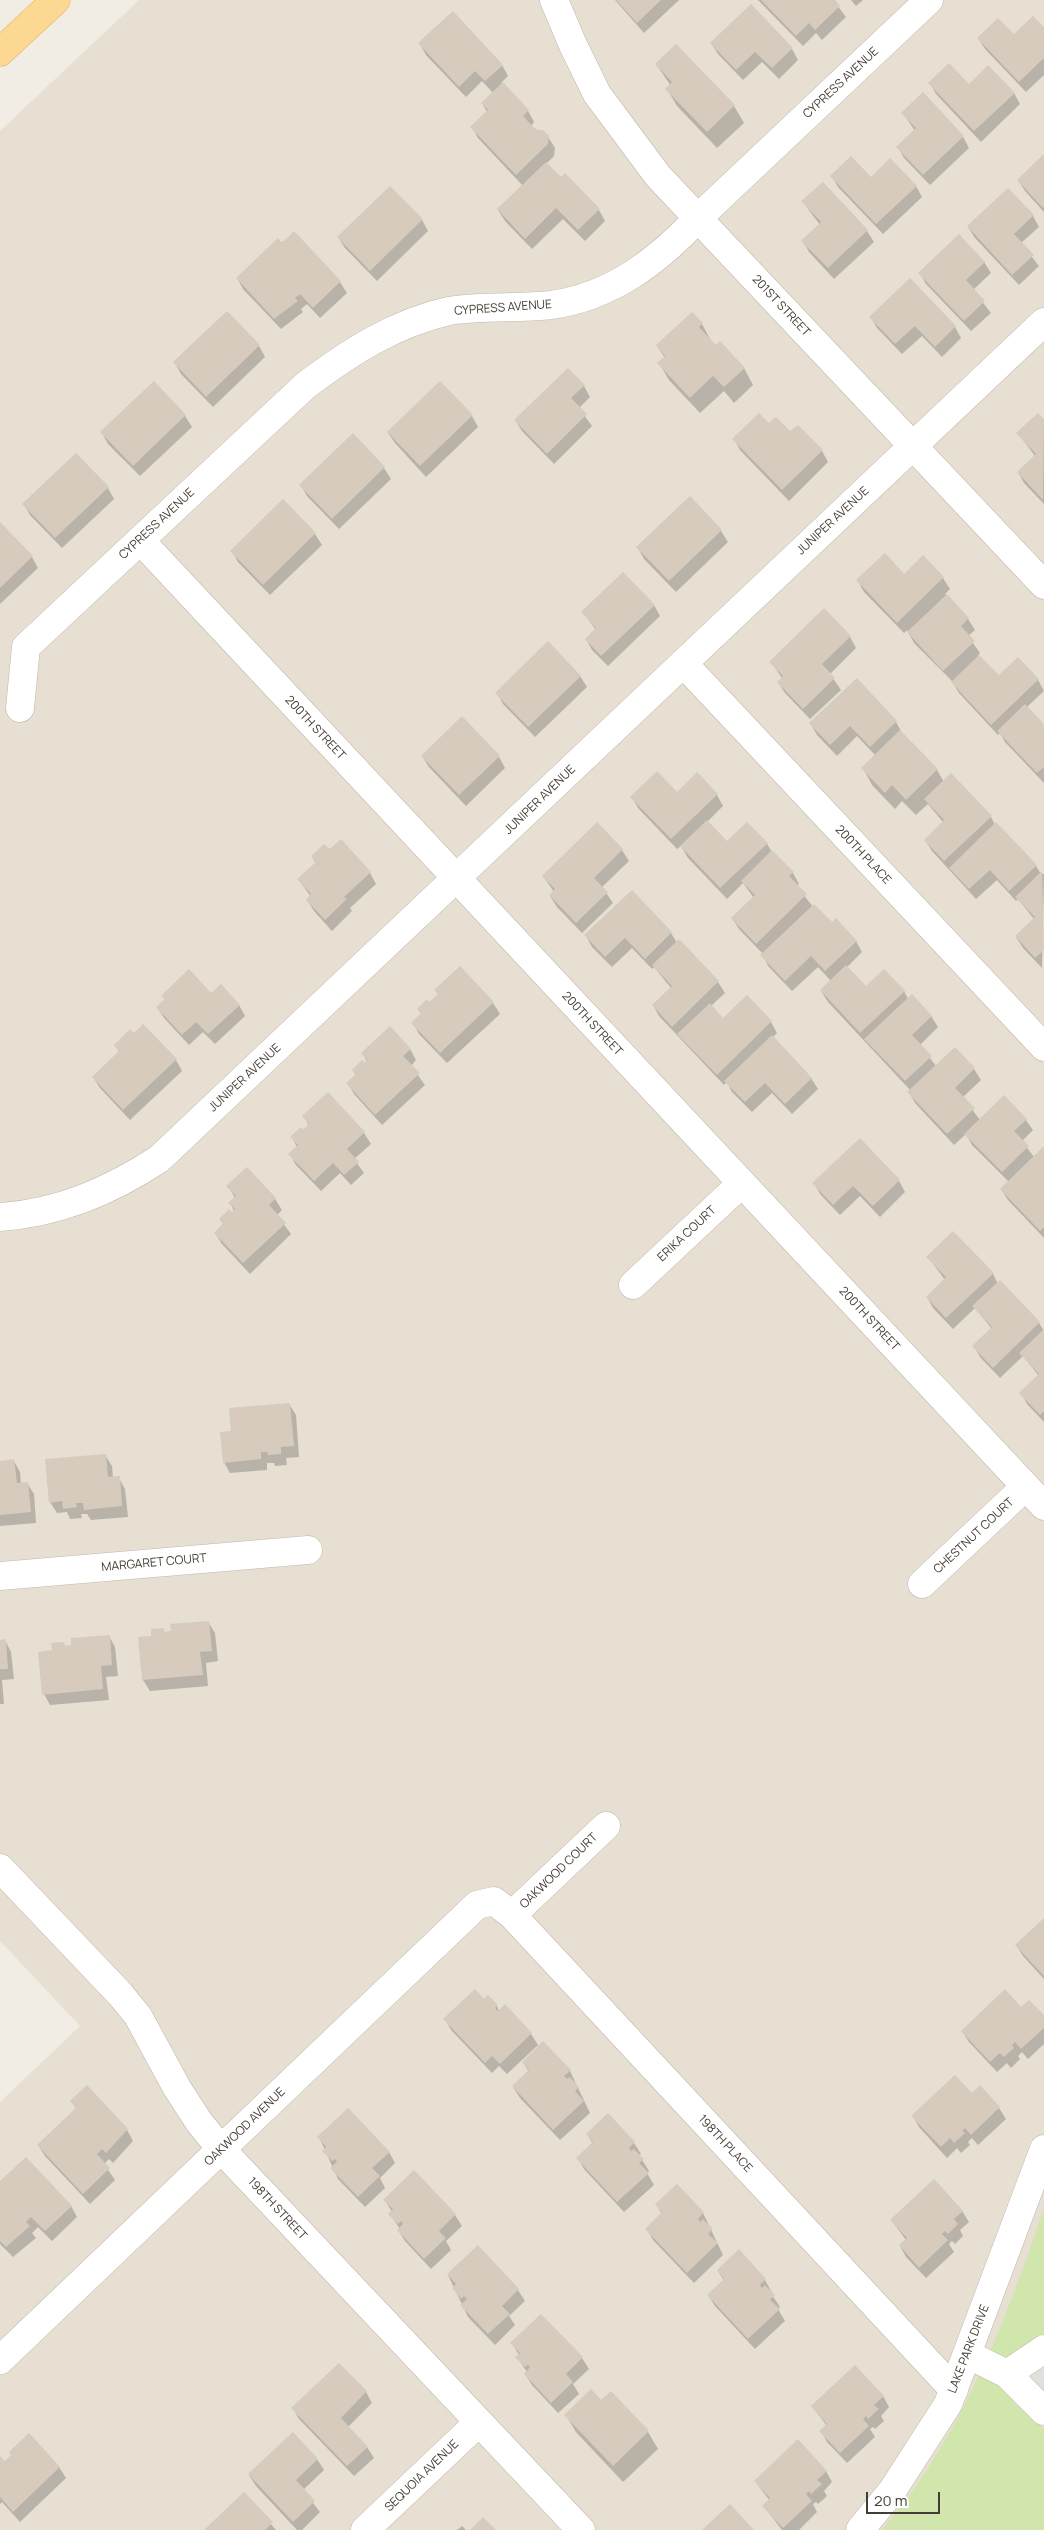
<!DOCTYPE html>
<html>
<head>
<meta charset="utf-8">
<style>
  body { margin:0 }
  #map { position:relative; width:1044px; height:2530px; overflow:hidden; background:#f2ede4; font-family:Manrope,sans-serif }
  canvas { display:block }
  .scale { position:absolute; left:866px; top:2492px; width:74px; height:22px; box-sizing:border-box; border:2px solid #443d34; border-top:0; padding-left:6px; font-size:15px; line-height:18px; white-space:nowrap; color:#443d34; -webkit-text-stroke:4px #fff; paint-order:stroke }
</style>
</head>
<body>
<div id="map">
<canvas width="1044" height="2530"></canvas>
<div class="scale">20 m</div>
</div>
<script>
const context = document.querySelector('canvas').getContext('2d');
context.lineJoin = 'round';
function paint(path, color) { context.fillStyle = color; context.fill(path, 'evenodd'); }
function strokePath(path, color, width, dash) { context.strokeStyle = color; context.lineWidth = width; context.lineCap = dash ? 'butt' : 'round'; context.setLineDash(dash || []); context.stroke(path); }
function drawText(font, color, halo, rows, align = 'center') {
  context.font = font + ' Manrope,sans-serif'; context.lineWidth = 4; context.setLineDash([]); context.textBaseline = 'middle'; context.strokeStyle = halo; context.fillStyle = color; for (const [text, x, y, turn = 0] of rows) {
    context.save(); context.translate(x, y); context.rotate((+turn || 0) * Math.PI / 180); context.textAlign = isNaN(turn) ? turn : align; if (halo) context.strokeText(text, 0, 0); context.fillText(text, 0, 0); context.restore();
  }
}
paint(new Path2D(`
  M139 0H1044V2530H0V2102L80 2026 0 1941V131Z`), '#e6dfd2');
paint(new Path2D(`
  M1044 2208V2530H882C961 2438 1006 2321 1044 2208Z`), '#d0e6ad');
paint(new Path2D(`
  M1044 2333V2429L1013 2402Z`), '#e2e0dd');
paint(new Path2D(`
  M615 0H679L644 33Z
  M758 0H833L846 17 822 40 816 33 803 46Z
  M851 0H863L856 6Z
  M1044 29V75L1026 92 985 49 978 38 1014 36Z
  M711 43 792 49 798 60 779 79 762 62 743 80 718 54Z
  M420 44 502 65 508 76 501 83 528 111 534 122 531 126 548 137 555 148 554 156 546 164 599 210 605 221 585 241 563 219 532 249 505 221 498 210 523 186 478 138 472 127 487 112 482 103 493 93 482 81 466 97 426 55Z
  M676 46 734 106 744 123 717 148 677 106 667 89 671 86 656 64Z
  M930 83 969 85 1014 93 1020 104 981 142 936 94Z
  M903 113 963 137 969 148 930 185 904 158 898 147 915 131Z
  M1044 156V212L1025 191 1018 180Z
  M832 176 871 178 916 186 922 197 883 234 838 187Z
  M823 183 867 231 874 242 834 279 809 252 803 241 820 225 803 202Z
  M1033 216 1039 227 1021 243 1039 266 1019 285 975 238 968 227Z
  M422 220 428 231 377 281 345 248 338 237Z
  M294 233 340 282 347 293 320 318 307 304 301 309 303 312 281 329 243 289 237 278Z
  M984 262 991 273 973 290 991 313 971 331 926 284 920 273Z
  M910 280 955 327 961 338 942 357 922 336 902 354 877 328 871 317Z
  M702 324 711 341 744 368 753 385 734 403 724 391 700 413 669 380 659 363 665 358 657 346Z
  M259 346 265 357 213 407 181 374 175 363Z
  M568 369 584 386 590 397 579 408 592 426 554 464 522 431 515 420Z
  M1038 415 1044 421V504L1024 483 1018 472 1035 456 1018 433Z
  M185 416 192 427 140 476 108 444 102 433Z
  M472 416 478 427 426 477 395 443 388 433Z
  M790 433 822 451 828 462 789 501 740 450 734 439Z
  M352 435 384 468 391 479 339 529 307 496 301 485Z
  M108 488 114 499 62 548 30 515 24 504Z
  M690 498 721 531 728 542 676 592 644 559 638 548Z
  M283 501 315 534 322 545 270 595 238 562 232 551Z
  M0 524 32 557 38 568 0 604Z
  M923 557 943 578 950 589 945 594 968 619 975 630 968 636 980 653 978 655 998 677 1038 680 1044 691 1027 707 1044 725V783L1005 742 1000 733 998 735 959 693 951 680 914 643 907 630 904 633 864 592 858 581 904 575Z
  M654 605 660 616 608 666 592 650 586 639 596 630 583 612Z
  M850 637 856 648 830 674 841 690 810 719 785 693 778 682 782 678 771 662Z
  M580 676 587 687 535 737 503 704 497 693Z
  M896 722 902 733 937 770 944 782 991 817 995 825 1036 866 1041 874H1044L1042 968 1023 948 1016 937 1034 919 1018 899 1016 901 997 880 976 899 932 851 925 840 943 822 928 804 916 815 902 801 895 809 872 785 863 768 876 756 857 736 837 756 817 735 811 724Z
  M422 756 499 757 505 768 466 806 429 767Z
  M677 793 717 795 723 806 707 822 727 843 767 844 772 852 793 873 799 884 797 886 813 907 856 941 862 952 847 967 866 987 904 991 908 999 931 1016 938 1027 920 1045 936 1066 955 1048 974 1069 981 1080 963 1097 980 1120H1026L1033 1130 1022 1141 1034 1157 1044 1148V1238L1008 1200 1001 1189 1009 1182 972 1145 966 1134 954 1145 915 1103 909 1092 911 1091 828 1002 821 991 831 981 818 967 792 991 768 966 763 954 739 929 732 918 754 898 743 883 727 899 688 858 681 846 677 849 638 808 632 797Z
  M597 824 622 850 629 861 602 887 613 903 582 933 557 907 550 896 554 892 543 876Z
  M330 851 370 873 376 884 350 908 352 911 332 931 314 911 307 900 311 897 299 880 316 863 312 857Z
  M632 892 671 933 677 943 679 941 718 982 725 993 711 1006 723 1019 771 1022 777 1033 773 1037 811 1078 818 1089 792 1114 772 1093 752 1112 732 1092 727 1082 724 1085 659 1016 653 1005 671 988 654 967 652 969 632 948 612 967 592 947 586 936Z
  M460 967 493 1003 500 1014 447 1063 419 1034 413 1023 421 1014 418 1009 429 1004 439 995 436 990Z
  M211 995 239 1005 245 1016 215 1044 203 1032 189 1045 164 1018 157 1007 165 1000 163 996Z
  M115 1045 176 1060 182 1071 130 1120 100 1088 93 1077 119 1052Z
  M410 1049 416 1060 411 1066 425 1085 382 1125 354 1094 348 1083 356 1075 353 1070 367 1062 363 1054Z
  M328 1094 364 1133 371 1144 354 1159 364 1173 351 1185 340 1173 321 1191 296 1165 290 1154 297 1147 292 1137 309 1126 304 1116Z
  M860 1140 899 1181 905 1192 880 1217 860 1196 840 1215 820 1194 814 1183Z
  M247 1169 275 1199 282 1210 277 1215 291 1234 250 1274 222 1244 215 1233 234 1211 230 1203 235 1198 228 1186Z
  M928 1257 993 1274 998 1284 1000 1282 1039 1323 1044 1331V1422L1027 1404 1021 1393 1039 1376 1023 1356 1000 1378 980 1357 974 1346 992 1329 975 1308 953 1329 933 1308 927 1297 945 1280Z
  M289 1404 296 1415 299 1457 286 1458 287 1465 275 1466 274 1463H267V1470L230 1473 224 1462 232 1433Z
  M105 1455 112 1466 113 1478H119L125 1489 128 1517 91 1520 87 1514H81L82 1518 70 1519 67 1512 57 1513 50 1502Z
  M14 1461 20 1472 21 1484 27 1483 34 1494 36 1523 0 1526V1462Z
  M208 1622 215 1633 218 1661 206 1663 208 1686 150 1691 143 1680 139 1638 152 1637 163 1629 165 1633Z
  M109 1636 115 1647 118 1676 106 1677 109 1700 50 1705 44 1694 65 1647Z
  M5 1640 11 1652 14 1679 2 1680 4 1704H0V1641Z
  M1044 1919V1979L1023 1956 1016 1945Z
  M497 2006 499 2011 505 2006 531 2034 538 2045 507 2074 499 2066 492 2073 451 2030 445 2019Z
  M1044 2017V2044L1028 2059 1022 2052 1018 2056 1020 2059 1011 2068 1007 2063 997 2072 969 2042 962 2031Z
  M543 2043 570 2071 590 2113 560 2140 520 2098 513 2087 529 2072 523 2062Z
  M980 2087 999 2108 1006 2119 978 2145 972 2138 968 2142 970 2145 961 2153 957 2148 947 2158 919 2127 913 2116 972 2094Z
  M72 2101 127 2130 133 2141 113 2163 109 2159 104 2164 115 2180 90 2204 45 2156 38 2145 76 2109Z
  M587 2134 634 2143 641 2154 639 2155 649 2171 647 2173 654 2185 624 2212 584 2169 578 2158 593 2144Z
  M319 2137 389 2152 395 2163 380 2178 385 2188 365 2207 338 2179Z
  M0 2183 71 2206 77 2217 52 2241 38 2227 32 2233 36 2238 13 2257 0 2244Z
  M677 2185 703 2213 723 2255 694 2283 653 2240 647 2229 662 2214 656 2204Z
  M385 2200 455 2215 462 2226 446 2241 451 2250 431 2269 405 2241 398 2230 400 2229 390 2214 392 2212Z
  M962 2211 969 2222 960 2230 963 2236 955 2244 952 2241 949 2244 954 2252 926 2278 906 2257 900 2246 906 2240 892 2221Z
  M478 2247 518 2290 525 2301 509 2316 515 2325 495 2345 468 2317 448 2275Z
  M718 2271 765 2280 771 2291 770 2292 780 2307 778 2309 785 2321 755 2349 715 2306 708 2295 724 2281Z
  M541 2315 582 2358 589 2369 573 2384 579 2394 558 2413 532 2385 525 2374 527 2372 517 2357 519 2355 512 2343Z
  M339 2365 366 2392 372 2403 348 2427 367 2447 374 2458 354 2476 299 2419 293 2408Z
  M611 2393 648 2432 658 2449 623 2482 576 2432 566 2415 601 2402Z
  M883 2396 889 2407 881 2416 884 2421 875 2429 873 2427 870 2429 875 2437 847 2463 827 2442 821 2431 827 2426 812 2406Z
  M0 2457 5 2463 59 2467 66 2478 20 2522 2 2502 0 2504Z
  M317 2459 324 2470 303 2490 320 2512 302 2530H297L256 2486 249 2475Z
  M826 2471 832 2482 824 2491 827 2496 818 2504 816 2502 813 2504 817 2512 799 2530H782L764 2506 770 2501 755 2481Z
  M244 2493 276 2530H206Z
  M462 2526 466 2530H457Z`), '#0003');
paint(new Path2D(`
  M616 0H661L637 23Z
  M761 0H835L840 6 815 30 809 23 796 36Z
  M751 4 793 48 772 68 755 52 736 70 710 43Z
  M453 11 503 65 485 81 475 71 459 87 418 43Z
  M1033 16 1044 27V58L1019 82 977 38 998 18 1014 34Z
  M676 44 735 105 707 132 665 89 672 82 655 64Z
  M949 63 969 84 988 65 1015 93 974 131 928 83Z
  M503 82 529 110 523 116 536 130H543L549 136 548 144 516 175 470 127 488 110 481 103Z
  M923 92 964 136 923 175 896 147 916 128 901 113Z
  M1044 154V206L1043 208 1017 180Z
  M851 156 871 177 890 158 917 186 876 224 830 176Z
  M546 162 561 177 565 173 600 209 578 230 556 208 525 239 497 209Z
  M823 182 868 230 828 268 801 241 821 222 801 201Z
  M390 186 423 219 370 271 337 237Z
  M1008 188 1034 215 1014 234 1034 255 1012 275 967 226Z
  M294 231 341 281 313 308 300 294 295 298 298 301 274 319 236 278 278 238 282 243Z
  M959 234 985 262 966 280 985 301 964 321 918 273Z
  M910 278 956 326 935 347 915 326 895 344 869 317Z
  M227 311 260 345 206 397 173 362Z
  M692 312 703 323 699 327 716 345 720 341 745 368 724 387 713 376 690 398 657 363 665 356 656 345Z
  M568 368 585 385 571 398 587 414 547 454 514 420Z
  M154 381 186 415 133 466 100 432Z
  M440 381 473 415 420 466 387 432Z
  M759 413 769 423 776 417 790 431 798 425 823 450 782 490 732 439Z
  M1038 413 1044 419 1043 500 1017 472 1036 454 1016 433Z
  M353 433 385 467 332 519 299 485Z
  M76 453 109 487 55 538 22 504Z
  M690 496 722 530 669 581 636 547Z
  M283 499 316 533 263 585 230 551Z
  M0 522 33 556 0 588Z
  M885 553 904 574 923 555 944 577 897 623 856 580Z
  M623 572 655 605 601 656 585 639 596 628 581 612Z
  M947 594 969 618 961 626 975 641 943 671 907 632Z
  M824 608 851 636 822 664 835 678 803 709 777 682 783 676 769 662Z
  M548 641 581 676 528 727 495 693Z
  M979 655 999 675 1018 657 1039 679 991 725 951 682Z
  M857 678 897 721 870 747 850 726 830 745 809 723Z
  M1025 704 1044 724V767L1037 773 997 731Z
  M462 716 500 756 459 795 421 756Z
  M900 730 938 769 906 800 892 785 885 793 861 768Z
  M657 771 677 792 697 772 718 794 671 839 630 797Z
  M951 773 992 816 944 861 924 840 944 820 924 799Z
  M707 820 727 841 747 822 768 843 720 888 680 846Z
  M597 822 623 849 594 878 608 892 576 923 549 895 555 889 542 876Z
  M996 822 1037 865 1009 891 990 870 969 889 949 868Z
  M341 839 371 872 344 897 347 899 325 920 306 900 311 894 297 879 316 862 311 856 324 844 330 849Z
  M772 850 794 872 789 876 807 894 756 944 731 918 755 895 741 881Z
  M1042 871 1044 950 1035 958 1015 936 1035 917 1015 897Z
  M632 890 672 932 645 959 625 938 605 957 584 935Z
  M814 904 832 922 836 918 857 941 825 971 811 956 785 981 760 955Z
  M679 939 719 981 672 1027 652 1005 672 986 652 965Z
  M846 965 866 986 884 969 905 991 860 1033 820 990Z
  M460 966 494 1002 440 1053 411 1023 421 1013 417 1009 427 999 429 1002 438 994 434 990Z
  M189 969 211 993 221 984 240 1005 208 1034 196 1022 182 1035 156 1007 165 999 161 996Z
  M912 994 932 1016 912 1035 932 1056 905 1081 864 1039Z
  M747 995 772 1021 717 1075 677 1034 710 1003 723 1018Z
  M143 1024 177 1059 123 1110 92 1077 119 1051 114 1045 130 1029 134 1033Z
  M390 1026 411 1049 403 1056 420 1073 375 1115 346 1083 356 1074 352 1070 362 1060 365 1063 367 1060 361 1053Z
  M772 1035 812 1078 785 1104 765 1083 745 1102 724 1081Z
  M955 1047 975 1068 955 1088 975 1108 947 1134 907 1092Z
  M328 1092 365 1132 347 1149 359 1162 344 1175 333 1163 314 1181 288 1154 298 1145 290 1137 301 1127 303 1130 309 1124 302 1116Z
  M1004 1095 1027 1119 1014 1131 1029 1146 1002 1172 964 1134Z
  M860 1138 900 1180 873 1206 853 1186 833 1205 812 1183Z
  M1044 1146V1227L1040 1231 1000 1189Z
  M247 1167 276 1198 269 1205 286 1223 243 1263 214 1233 223 1224 219 1219 229 1209 232 1212 235 1209 228 1203 236 1196 226 1186Z
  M953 1231 994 1273 946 1318 926 1297 946 1277 926 1257Z
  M1000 1280 1040 1322 993 1368 972 1346 992 1327 972 1306Z
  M1044 1329V1411L1040 1415 1019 1393 1039 1374 1019 1353Z
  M290 1403 294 1446 281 1447V1454L268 1455 267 1452H261V1459L223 1463 220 1432 231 1431 229 1408Z
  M106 1454 108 1477 120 1476 122 1506 84 1510 83 1503H76L77 1507 63 1509 62 1501 49 1503 45 1459Z
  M14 1459 17 1483 28 1482 31 1512 0 1515V1461Z
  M209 1621 212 1651 200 1652 203 1675 142 1680 138 1637 151 1636V1629L164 1628V1632L171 1631 170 1624Z
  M110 1635 112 1665 101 1666 103 1689 42 1695 38 1652 52 1650 51 1643 64 1642 65 1646 71 1645V1638Z
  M6 1639 8 1669H0V1640Z
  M1044 1918V1976L1015 1945Z
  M475 1989 484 1999 488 1995 498 2005 495 2008 498 2011 505 2004 532 2033 500 2064 492 2056 485 2063 443 2019Z
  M1005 1989 1021 2007 1029 2000 1044 2015V2028L1021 2049 1015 2042 1012 2045 1014 2048 1004 2057 1000 2053 990 2062 961 2031Z
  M543 2041 571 2070 564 2076 567 2079 570 2077 579 2087 575 2091 584 2101 553 2130 512 2086 529 2070 522 2062Z
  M955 2075 972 2093 980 2085 1000 2107 971 2135 965 2128 962 2131 965 2133 954 2143 950 2138 941 2147 911 2116Z
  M87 2085 128 2129 106 2153 102 2149 97 2154 110 2168 83 2194 37 2145 76 2108 70 2101Z
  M348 2108 390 2152 372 2168 380 2176 358 2197 330 2168 337 2162 335 2159 332 2161 322 2151 326 2147 317 2137Z
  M608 2113 635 2142 629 2148 631 2151 634 2149 644 2159 639 2163 649 2173 617 2202 576 2158 593 2142 586 2134Z
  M26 2157 72 2206 45 2231 31 2217 26 2222 30 2226 6 2247 0 2241V2181Z
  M414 2170 456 2214 439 2231 446 2238 424 2259 397 2230 403 2224 401 2221 398 2224 388 2214 393 2209 383 2200Z
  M934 2179 963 2211 954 2219 958 2224 948 2234 945 2231 942 2234 948 2240 919 2268 899 2245 907 2238 890 2220Z
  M677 2184 704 2212 698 2219 700 2222 703 2219 713 2229 708 2234 718 2243 687 2273 645 2229 662 2212 655 2204Z
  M478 2245 519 2289 502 2306 510 2314 488 2334 460 2305 467 2299 464 2296 461 2299 452 2288 456 2284 447 2274Z
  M739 2249 766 2279 760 2285 762 2288 765 2285 775 2295 770 2300 780 2309 748 2339 707 2295 724 2279 717 2270Z
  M541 2314 583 2357 566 2374 573 2382 551 2403 524 2374 530 2367 528 2365 525 2367 515 2357 520 2353 510 2343Z
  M339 2363 367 2391 341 2418 368 2447 347 2466 291 2408Z
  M855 2365 884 2396 874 2405 879 2409 868 2419 866 2416 863 2419 869 2426 840 2453 819 2431 827 2424 811 2406Z
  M591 2389 601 2400 611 2391 649 2431 613 2466 564 2415Z
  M293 2432 318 2459 296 2480 315 2501 293 2522 248 2474Z
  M29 2433 60 2467 13 2512 0 2497V2456L5 2461 11 2455 9 2452Z
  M798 2439 827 2471 817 2480 822 2484 811 2494 809 2491 806 2494 812 2501 783 2528 762 2506 770 2498 754 2481Z
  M244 2492 273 2522 265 2530H204Z
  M730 2504 754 2530H702Z
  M483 2517 496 2530H470Z`), '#d6cbbd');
const minor = new Path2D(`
  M554 0 573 45 597 94 658 176 1044 585
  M140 540 1044 1506
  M683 663 1044 1047
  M20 708 26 647 306 385C350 352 395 323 449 311 482 305 518 309 551 305 611 297 658 261 698 218L929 0
  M0 1217C59 1213 110 1191 159 1159L1044 322
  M633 1285 742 1183
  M0 1576 308 1550
  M922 1584 1025 1487
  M0 1868 120 1994 138 2016 177 2088 199 2122 221 2149 581 2530
  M512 1915 606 1826
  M967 2354 1007 2374 1044 2411
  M0 2360 477 1905 494 1901 512 1915 954 2390
  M1007 2374 1044 2349
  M365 2530 478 2423
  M860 2530 892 2491 948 2404 1044 2149`);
const major = new Path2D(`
  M0 52 56 0`);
strokePath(minor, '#c0b7aa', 29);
strokePath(major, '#e2b462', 29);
strokePath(minor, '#fff', 28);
strokePath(major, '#fdd892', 28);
drawText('12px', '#443d34', '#fff', [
  ["CYPRESS AVENUE",841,83,-43],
  ["201ST STREET",781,306,47],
  ["CYPRESS AVENUE",503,308,-4],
  ["JUNIPER AVENUE",833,521,-43],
  ["CYPRESS AVENUE",157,524,-43],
  ["200TH STREET",315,728,47],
  ["JUNIPER AVENUE",540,800,-44],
  ["200TH PLACE",863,855,47],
  ["200TH STREET",592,1024,47],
  ["JUNIPER AVENUE",245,1078,-43],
  ["ERIKA COURT",687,1234,-43],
  ["200TH STREET",869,1319,47],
  ["CHESTNUT COURT",974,1536,-43],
  ["MARGARET COURT",154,1563,-5],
  ["OAKWOOD COURT",559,1871,-44],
  ["OAKWOOD AVENUE",245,2127,-44],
  ["198TH PLACE",725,2144,47],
  ["198TH STREET",277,2209,47],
  ["LAKE PARK DRIVE",969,2349,-69],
  ["SEQUOIA AVENUE",422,2476,-44]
]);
</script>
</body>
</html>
